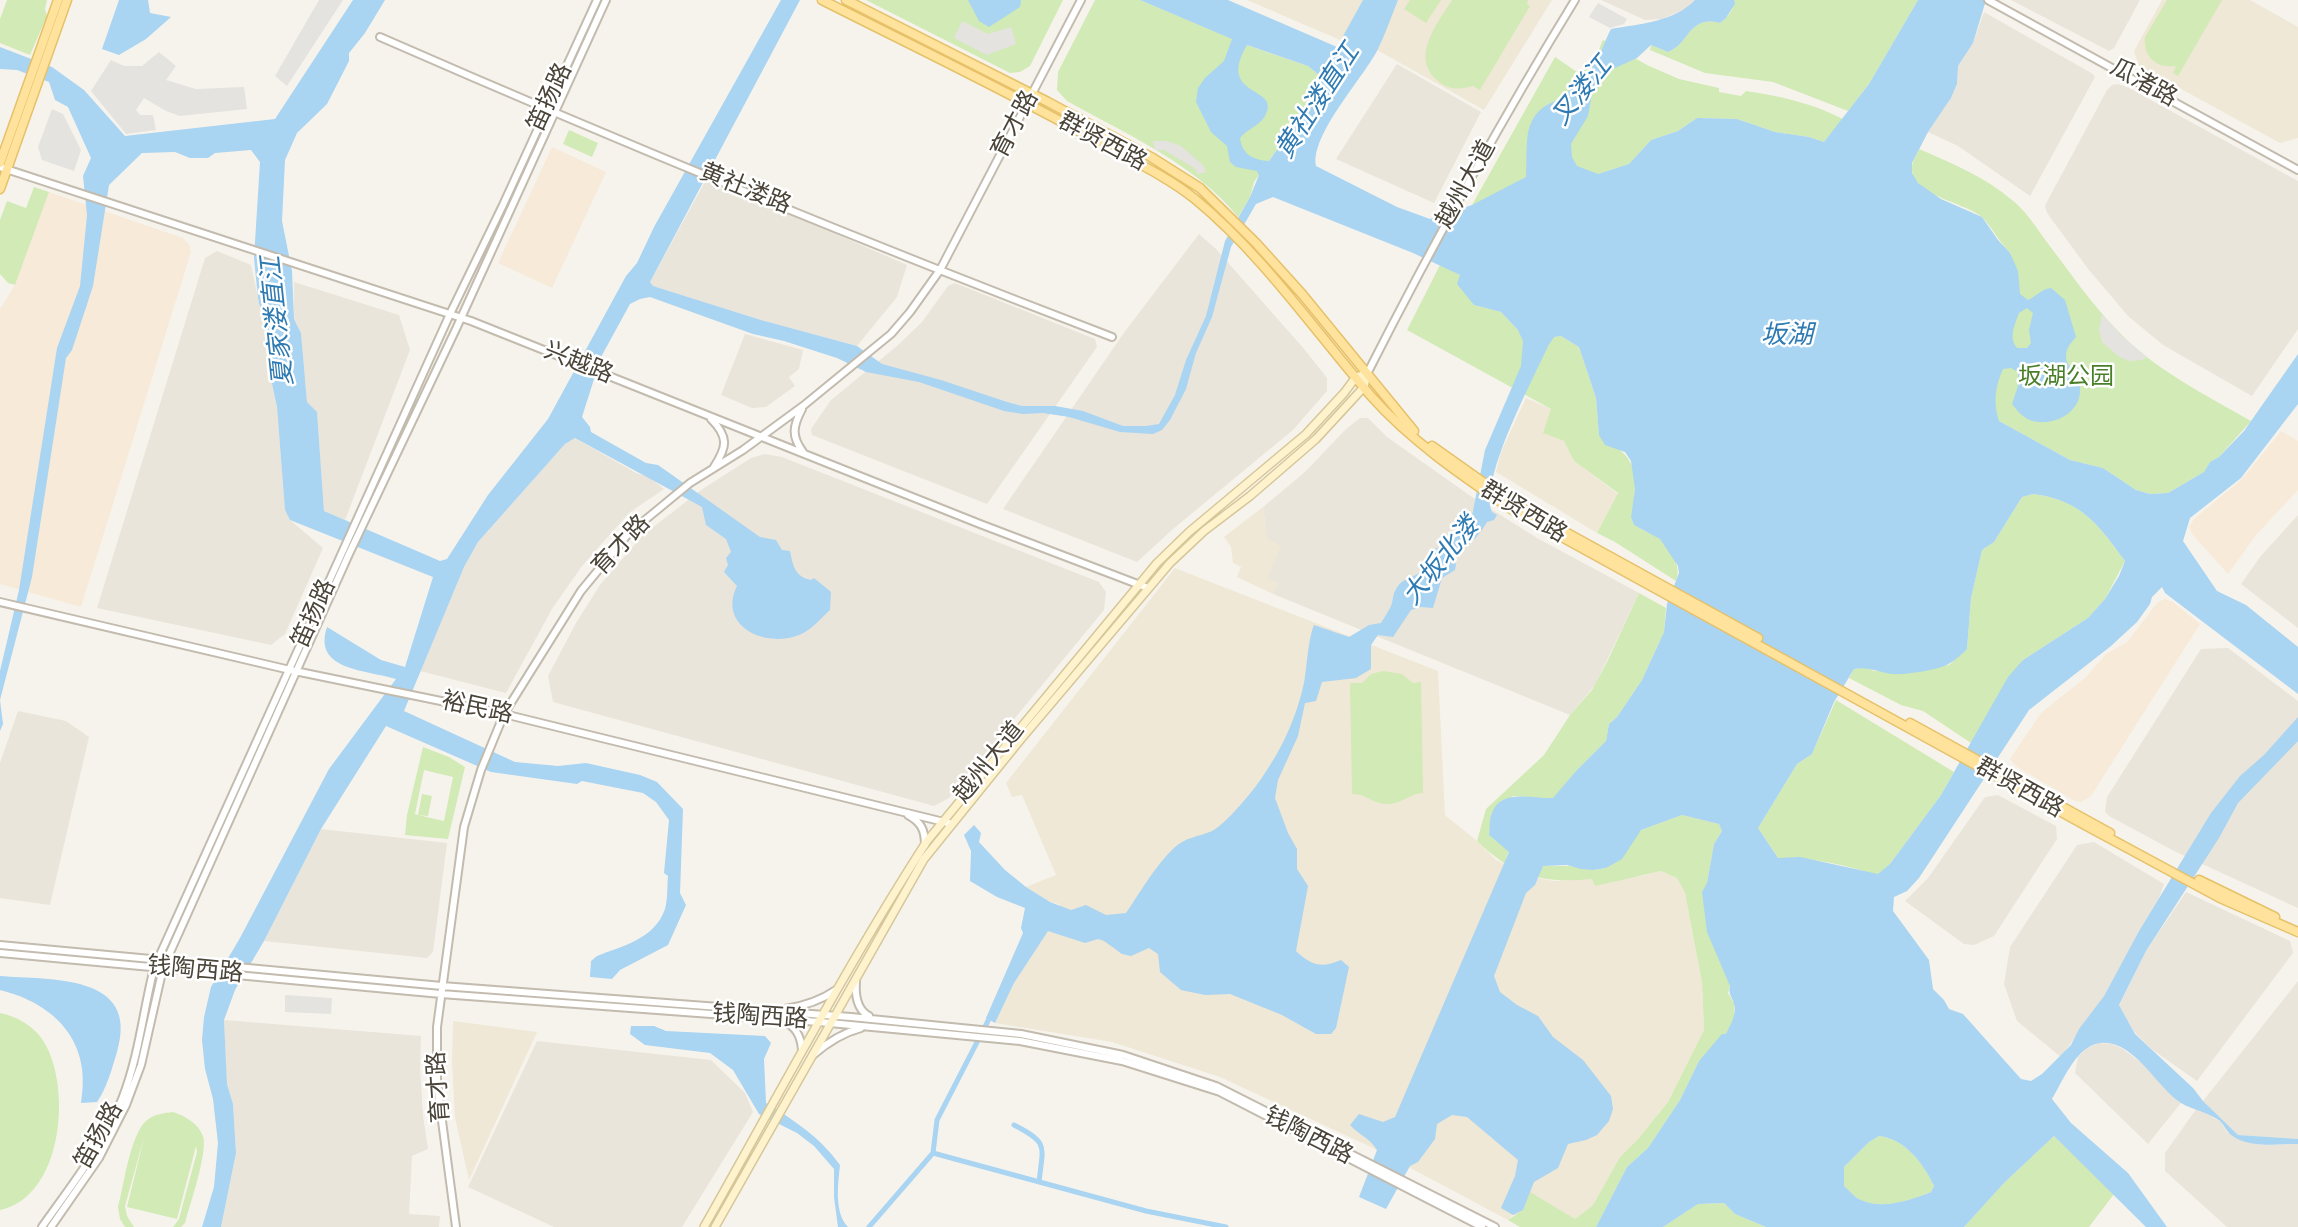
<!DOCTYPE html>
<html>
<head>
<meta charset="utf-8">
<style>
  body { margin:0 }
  canvas { display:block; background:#f6f3ec }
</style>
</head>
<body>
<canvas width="2298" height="1227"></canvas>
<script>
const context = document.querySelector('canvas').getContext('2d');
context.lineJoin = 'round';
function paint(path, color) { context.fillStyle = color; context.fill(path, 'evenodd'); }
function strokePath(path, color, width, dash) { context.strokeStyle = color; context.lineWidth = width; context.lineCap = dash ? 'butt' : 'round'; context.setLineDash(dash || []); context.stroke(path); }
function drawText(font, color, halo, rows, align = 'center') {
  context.font = font + ' Jost,"Noto Sans SC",sans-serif'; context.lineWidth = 5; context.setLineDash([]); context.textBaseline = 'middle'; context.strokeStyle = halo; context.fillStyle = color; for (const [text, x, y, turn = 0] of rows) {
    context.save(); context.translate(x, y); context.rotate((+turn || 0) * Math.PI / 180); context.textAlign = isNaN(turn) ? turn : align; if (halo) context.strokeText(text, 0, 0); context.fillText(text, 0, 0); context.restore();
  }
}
paint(new Path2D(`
  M1601 0H1695L1689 7 1662 19 1645 20Z
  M2011 0H2140L2114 48 2109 51Z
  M1984 12 2093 74 2095 77 2030 196 1958 146 1928 132 1951 98 1957 84 1958 66 1973 43Z
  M1397 64 1481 112 1434 203 1336 159Z
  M2118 84 2129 88 2298 181V329L2252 396 2163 345 2128 316 2089 270 2047 213 2045 206 2049 198 2107 90 2112 85Z
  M707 178 907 265 897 297 857 346 761 320 653 286 650 282Z
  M1199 234 1216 249 1305 350 1327 378V391L1293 430 1173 529 1137 562 1003 509 1123 334Z
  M217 251 251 265 274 373 271 379 277 407 285 510 290 520 323 548 285 634 271 645 97 608 205 258Z
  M294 282 399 315 410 350 345 520 324 511 317 413 307 402 301 334 294 319Z
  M955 283 1095 339 1097 347 987 504 812 435 811 429 831 400 897 346 922 322 948 286Z
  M745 334 803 350 799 369 789 377 795 386 766 407 752 408 721 395Z
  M1360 418H1368L1387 437 1472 497 1537 538 1639 593 1595 685 1570 715 1273 594 1278 583 1267 579V539L1263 507 1305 472 1345 430Z
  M575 438 636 473 649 477 664 489 629 513 582 566 552 609 506 693 420 671 464 567 478 542 565 444Z
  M765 454 782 457 1099 582 1106 592 1104 610 949 798 934 806 553 702 548 676 576 623 600 585 643 535 701 490 751 458Z
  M2298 515V628L2241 584 2260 557Z
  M2228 648 2298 701V908L2176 852 2109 816 2105 812 2107 797 2201 649Z
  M18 711 66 721 89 737 50 905 0 898V763Z
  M1998 795 2056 826 2057 839 1994 936 1974 945 1964 944 1905 901 1928 878 1985 797Z
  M321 829 447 843 433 952 427 958 264 941Z
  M2094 842 2164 884 2159 898 2139 931 2104 996 2061 1057 2017 1021 2004 984 2010 947 2077 845Z
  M2186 892 2290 941 2293 953 2197 1081 2153 1050 2135 1033 2119 1006 2146 951Z
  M2298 981V1139L2238 1135 2203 1101Z
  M224 1020 421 1036 420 1067 423 1116 428 1149 412 1156 409 1214 440 1216 439 1227H221L236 1153 233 1104 227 1084Z
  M537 1041 711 1060 745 1093 753 1112 682 1227H554L468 1187Z
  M2099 1043 2112 1044 2123 1049 2144 1065 2181 1103 2148 1144 2075 1073 2078 1057 2087 1048Z
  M2197 1108 2221 1122 2227 1132 2260 1145 2298 1144V1227H2227L2165 1171V1153Z`), '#eae5da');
paint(new Path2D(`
  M552 147 606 172 552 288 498 263Z
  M49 192 183 238 189 244 191 252 81 607 0 584V309L15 285Z
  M2281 431 2298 441V490L2256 535 2228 574 2192 534 2189 527 2194 519 2242 479Z
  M2165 599 2173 602 2200 624 2091 796 2081 802 2075 801 2017 767 2010 759 2041 713 2086 677 2106 654 2127 642 2158 602Z`), '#f7ead8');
paint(new Path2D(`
  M1247 0H1363L1344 37 1340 40Z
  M1398 0H1552L1484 110 1377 50Z
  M2162 0H2250L2298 27V138L2280 143 2139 66 2134 51Z
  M1526 398 1551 409 1544 433 1564 441 1574 461 1618 494 1597 533 1496 472 1501 452Z
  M1263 507 1267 539 1281 546 1267 579 1278 583 1273 594 1237 577 1241 567 1233 563 1231 547 1224 537Z
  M1175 568 1438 671 1445 815 1477 841 1496 860 1537 878 1554 881 1642 876 1661 871 1677 878 1685 893 1702 982 1704 1030 1668 1102 1638 1139 1620 1157 1593 1205 1575 1219 1513 1215 1508 1220 1371 1147 1220 1077 1112 1042 995 1023 1014 983 1047 931 1059 904 1050 902 1026 887 1056 875 1022 795 1012 797 1006 783Z
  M453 1021 537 1032 469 1180 455 1118 452 1062Z`), '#efe8d6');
paint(new Path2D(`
  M7 0H47L45 9 47 16 30 55 0 43V19Z
  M866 0H1063L1030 66 1020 72 1010 73Z
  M1095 0H1140L1252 47 1308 66 1320 76 1300 117 1254 182 1250 197 1238 217C1197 165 1124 133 1067 101L1057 90 1058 72Z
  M1410 0H1441L1426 23 1404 9Z
  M1452 0H1528L1527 4 1530 6 1480 90 1473 86C1460 90 1447 90 1437 80 1410 56 1438 23 1452 0Z
  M1734 0H1918L1869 84 1848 111 1773 82 1705 73 1650 50 1651 45 1668 52C1691 43 1688 15 1720 23 1727 18 1735 9 1734 0Z
  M2167 0H2222L2178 76 2173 73 2176 66C2157 69 2143 57 2145 37Z
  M1603 40 1647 65 1679 79 1719 88V92L1741 96 1746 91C1780 96 1812 103 1843 119L1824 142 1809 137 1775 132 1737 119 1697 118 1678 131 1651 140 1629 164 1598 174 1472 205 1555 57 1580 74 1593 62Z
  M569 130 598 143 592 157 563 144Z
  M1919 149C1952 163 1985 177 2012 200 2026 211 2036 227 2046 241 2070 272 2091 304 2119 332 2155 370 2206 395 2251 421L2219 457 2210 462 2204 472 2168 493 2150 494 2136 490 2103 468 2070 460 1999 421 1977 402 1975 398 1980 385 2010 253C2000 243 1993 229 1983 218 1968 203 1913 196 1912 170 1911 163 1916 156 1919 149Z
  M34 187 49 192 15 285 8 283 0 274V220L7 201 26 208Z
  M1440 265 1460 275 1474 305 1501 312 1518 330 1554 337 1561 336 1579 347 1596 398 1599 435C1628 454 1639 462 1634 500 1633 507 1630 515 1633 521 1638 531 1652 532 1660 539 1671 549 1682 567 1676 581L1615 542 1597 533 1618 493 1574 461 1564 441 1543 433 1551 409 1407 330Z
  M2033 494C2081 500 2098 524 2125 561L2105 599 2088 618 2023 660 1971 743 1923 711 1901 705 1849 678 1854 669 1866 667 1874 671 1949 665 1967 649 1971 598 1982 550 1994 542 2022 497Z
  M1639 593 1666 608 1664 632 1642 680 1617 717 1609 724 1606 741 1576 771 1553 799 1513 796 1492 813 1489 835 1509 851 1506 858 1543 866H1569L1593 870 1606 868 1641 830 1682 815 1719 824 1722 831 1714 844 1707 883 1730 986 1728 993 1734 1003V1017L1726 1035 1699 1061 1680 1100 1648 1148 1627 1167 1596 1227H1520L1508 1220 1523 1210 1530 1192 1575 1219 1593 1205 1620 1157 1638 1139 1668 1102 1704 1030 1702 982 1685 893 1677 878 1661 871 1595 886 1592 879C1543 884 1513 876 1477 841L1486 809 1544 755 1570 715 1592 690 1607 662Z
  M1383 671 1402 674 1413 683 1421 682 1423 793C1411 793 1403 803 1390 804 1374 805 1365 793 1352 794L1350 683H1362L1371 674Z
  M1836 700 1954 772 1941 795 1890 864 1878 875C1845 865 1812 857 1778 858L1758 828 1797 764 1812 754Z
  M423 747 449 757 465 767 448 839 405 835 407 815ZM424 770 453 777 444 821 418 815 428 816 432 796 422 794 418 815 415 814Z
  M0 1013C17 1016 35 1027 44 1042 72 1088 63 1197 0 1210Z
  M173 1112C185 1116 198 1123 203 1136 208 1152 190 1204 185 1223L181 1227H173L179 1219 197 1152 196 1146 177 1219 127 1207 145 1134 125 1206 127 1216 134 1227H125L120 1219 118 1207C124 1185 130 1134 147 1120 155 1114 164 1113 173 1112Z
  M1879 1136C1905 1139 1923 1163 1934 1186L1931 1192C1909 1201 1886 1209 1862 1201 1856 1198 1849 1191 1844 1186V1167L1869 1142Z
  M2054 1136 2114 1194 2089 1227H1964L2004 1183Z
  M1724 1203 1735 1214 1766 1227H1663L1698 1204Z`), '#d2eab5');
paint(new Path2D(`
  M319 0H343L287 86 275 76Z
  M1598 3 1627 19 1624 24 1610 28 1589 17Z
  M962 21 988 34 1011 27 1016 44 987 55 954 38Z
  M159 52 176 66 166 80 196 89 244 87 247 109 180 116 166 111 144 98 136 110 140 115H153L156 130 126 134 91 91 111 60 124 66H142Z
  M52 109 63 114 81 150 74 171 42 160 38 147Z
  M1153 141H1167L1181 146 1203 165 1206 172 1198 174 1194 168 1164 150H1155Z
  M2102 314 2121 335 2147 357 2142 360 2129 361 2118 356 2102 342 2099 331Z
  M285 995 332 998 331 1014 285 1012Z`), '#e5e3e0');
paint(new Path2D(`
  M119 0H148L150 13 171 17 146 39 119 55 102 49Z
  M353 0H385L365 33 349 53V61L327 104 297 133 285 160 282 221 292 271 294 319 301 333 307 402 317 412 324 511 440 561 447 559 488 495 548 419 626 276 637 263 654 227 781 0H800L650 282 653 286 761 320 857 346 882 364 941 380 1007 402 1022 406H1055L1083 411 1123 426H1146L1159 424 1175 395 1186 360 1206 316 1225 241 1250 197 1259 175 1257 171 1236 167 1230 162 1227 146 1211 132 1196 102 1198 88 1205 78 1224 61 1232 39 1140 0H1228L1337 47 1363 0H1398C1391 17 1385 35 1377 51 1362 79 1310 136 1316 166L1397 207 1430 219 1472 205 1526 177C1527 162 1525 135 1531 123 1542 100 1557 105 1568 92 1575 82 1586 74 1594 64 1601 54 1605 40 1611 29 1639 24 1674 22 1695 0H1734L1735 4 1726 18 1720 23C1688 15 1691 43 1668 52L1651 45 1637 58 1604 73 1593 88 1588 116 1571 144 1572 157 1577 166 1598 174 1629 164 1651 140 1678 131 1697 118 1737 119 1775 132 1809 137 1824 142 1869 84 1918 0H1986L1973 43 1958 66 1957 84 1951 98 1928 132 1912 163V173L1918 183 1941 199 1982 217 1998 240 2010 253 2018 271 2020 294 2028 300C2037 296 2041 289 2051 288L2065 300 2076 337C2071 343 2066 348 2066 356 2066 366 2072 367 2076 374 2090 402 2066 424 2038 422 2026 421 2019 413 2012 404L2019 383 2018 372 2011 368 2003 369C1995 386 1993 403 1999 421L2070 460 2103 468 2136 490 2150 494 2168 493 2204 472 2210 462 2219 457 2244 431 2298 354V404L2241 478 2190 518 2183 541 2217 591 2246 605 2298 647V694L2165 593 2162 587 2152 597 2150 604 2137 622 2111 646 2029 710 1919 878 1907 891 1894 897 1893 911 1929 960 1933 989 1944 1000 1949 1009 1963 1014 2021 1079 2031 1081 2042 1074 2071 1045 2079 1029 2104 996 2139 931 2211 813 2240 776 2264 755 2298 717V741L2238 803 2219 838 2146 951 2119 1005 2135 1034 2193 1088 2203 1101 2238 1135 2298 1139V1144C2278 1144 2252 1148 2234 1137 2227 1133 2225 1126 2220 1121 2208 1112 2193 1110 2181 1103 2156 1087 2134 1039 2100 1043 2076 1046 2063 1081 2052 1099L2071 1123 2128 1173 2167 1227H2146L2054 1136 2004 1183 1964 1227H1766L1735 1214 1724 1203 1698 1204 1663 1227H1596L1627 1167 1648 1148 1680 1100 1699 1061 1722 1034H1726C1730 1025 1737 1015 1734 1004 1732 996 1728 995 1730 986L1707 932 1702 892 1707 883 1714 844 1722 831 1719 824 1682 815 1641 830 1622 859 1606 868 1593 870 1581 869 1567 865 1543 866 1535 885 1526 893 1494 976 1500 992 1517 1005 1538 1016 1553 1037 1583 1060 1611 1096 1613 1109 1609 1121 1597 1135 1586 1140 1568 1144 1558 1168 1534 1182 1523 1210 1513 1215 1501 1208 1515 1176 1518 1160 1467 1117 1452 1115 1437 1124 1435 1139 1418 1162 1410 1166 1386 1209 1359 1197 1377 1150C1370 1138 1359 1135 1350 1125L1359 1114 1383 1122 1395 1117 1509 852 1489 835C1490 829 1489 819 1492 813 1501 788 1533 799 1553 798L1576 771 1606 741 1609 724 1617 717 1642 680 1664 632 1667 604 1679 573 1678 566 1660 539 1634 525 1631 517 1635 489 1631 461 1625 452 1605 445 1599 435 1596 398 1579 347 1561 336 1554 337 1548 346C1533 380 1479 479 1492 512L1497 515 1494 520 1487 522C1476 540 1470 545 1451 554L1452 561 1456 564 1455 570 1442 578 1433 608 1421 607 1411 610 1393 637 1378 635 1371 645V669L1356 678 1322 682 1316 701 1305 703 1298 736 1278 780 1275 798 1288 833 1297 849V869L1308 886 1296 951C1311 965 1321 969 1341 960L1349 967 1336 1028 1331 1034H1316L1282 1015 1230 994 1205 995 1181 990 1160 972 1158 954 1149 948 1131 956 1122 954 1104 941 1098 939 1085 943 1048 931 1014 983 995 1023 986 1018 1023 933 1021 928 1025 908 997 897 970 881 971 851 964 835 974 825 981 833 979 842 1005 870 1026 887 1050 902 1071 910 1086 905 1106 915 1126 913C1141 891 1155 866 1174 848 1186 837 1198 837 1212 831 1225 825 1255 789 1263 776 1282 749 1297 716 1304 683 1307 667 1308 639 1314 625L1349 637 1369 625 1381 623C1385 616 1390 610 1392 603 1393 599 1393 595 1395 591 1405 570 1426 584 1430 551L1451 542 1471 521 1485 450 1521 366 1523 341 1518 330 1501 312 1474 305 1457 284 1460 275 1413 253 1273 197 1256 204 1231 247 1212 317 1196 353 1186 389 1170 420 1162 430 1153 434 1120 432 1069 417 1043 413 1023 414 1004 411 919 382 866 372 837 358 784 341 753 334 650 297 640 299 630 304 601 357 582 417 590 427 591 432 646 463 658 465 760 537 776 540 782 550 790 551C793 566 795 577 811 580L814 578 831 592 830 610C822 617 814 627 805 632 772 651 716 629 737 586L724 572 728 565 726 558 731 552 726 539 706 525 702 507 575 438 565 444 478 542 464 567 404 711 515 762 558 766 586 763 640 775 657 782 683 809 680 893 686 905 668 945 620 970 612 979 590 977 591 961 597 956C622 946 655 939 665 909 668 899 667 886 668 876L664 873 669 820 656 802 643 793 582 781 577 784 491 772 386 726 321 829 264 941 235 990 224 1020 227 1084 233 1104 236 1153 221 1227H202L214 1187 218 1143 213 1099 205 1069 202 1040 204 1017 211 987 240 938 329 769 396 679C368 670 312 671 327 627L381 660 405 667 433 577 290 520 285 510 277 407 271 379 274 373 258 298 254 258 260 162 251 150 215 153 208 158H190L175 152 142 153 109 185 93 286 72 350 66 358 32 577 0 700 3 724 0 731V671L19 590 57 348 80 286 87 215 83 176 91 158 68 107 55 100 49 82 17 70 0 69V47L52 67 84 90 125 136 275 119ZM1247 45 1308 66 1320 76 1300 117 1269 161C1253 160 1242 154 1240 138 1247 129 1259 126 1265 116 1283 85 1215 99 1247 45ZM2027 308 2033 313 2029 330 2031 343 2027 348H2017C2008 338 2015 324 2019 313ZM2033 494C2081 500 2098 524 2125 561L2119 576 2105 599 2088 618 2023 660 2008 677 1941 795 1890 864 1878 874 1800 857 1778 858 1758 828 1797 764 1812 754 1834 702 1854 669C1868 666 1878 672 1892 674 1905 675 1940 670 1950 663 1956 660 1962 654 1967 649L1971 598 1982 550 1994 542 2022 497ZM1879 1136C1905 1139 1923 1163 1934 1186L1931 1192C1911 1200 1883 1210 1861 1200 1855 1198 1849 1190 1844 1186V1167L1869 1142Z
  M968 0H1021L1020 7 989 27 979 21Z
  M0 976C49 980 141 973 117 1052 112 1068 107 1088 97 1102L81 1103C92 1042 56 1004 0 990Z
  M631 1026H654L666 1031 765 1036 771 1043 764 1059 766 1103C795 1121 820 1137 840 1165 838 1184 834 1213 848 1227H838L834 1197V1169L814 1146 797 1133 759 1114 733 1070 710 1053 645 1045 630 1034Z`), '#a9d4f2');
strokePath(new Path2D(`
  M1014 1125C1049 1143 1043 1145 1039 1182
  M933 1153 1146 1211 1226 1227
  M869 1227 933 1153 937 1120 991 1015`), '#a9d4f2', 5);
const tertiary = new Path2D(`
  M1988 0 2298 170
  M380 37C622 143 866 243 1112 337
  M0 167 471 321 980 524 1148 588
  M1367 374C1432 246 1500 122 1575 0
  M802 409C793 426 791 436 803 452
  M711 419C729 437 727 447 714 467
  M0 602 290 670 504 714 952 824
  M908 815C921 822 925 830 925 845
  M0 945 442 986 851 1017 1021 1034 1123 1055 1216 1086 1495 1227
  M0 953 441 994 819 1022 1020 1041 1122 1061 1220 1092 1482 1227
  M856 981C855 994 856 1009 869 1016
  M785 1009C804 1006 820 1001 836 990
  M782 1021C796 1026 801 1036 802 1050
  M813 1055C828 1042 842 1033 861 1028
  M42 1227C71 1186 103 1146 122 1099 139 1056 143 1011 154 968L450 314 502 207 597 0
  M51 1227 99 1158 126 1105 141 1065 163 968 349 554 456 329 606 0
  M456 1227 437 1083V1027L464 827 481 770 504 714 581 591 628 534 690 483 743 450 803 406 891 334 910 312 940 270 1081 0`);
const secondary = new Path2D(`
  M704 1227C777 1098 847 965 927 841L1157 563 1189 532 1306 434 1344 393 1356 377 1367 374 1364 387 1316 439 1250 496 1204 531 1170 563 1021 739 924 859 715 1227`);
const primary = new Path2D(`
  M822 0C913 46 1005 90 1095 140 1129 159 1165 175 1195 199 1263 255 1314 330 1371 396 1411 441 1461 475 1511 509L2083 824 2220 898 2298 932
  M846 0 1048 102 1151 157 1200 188 1256 243 1302 294 1414 431
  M0 163 58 0
  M0 189 67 0
  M1432 446 1511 502 1758 638
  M1910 723 2110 833
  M2199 880 2275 917`);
strokePath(tertiary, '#c2bbae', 10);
strokePath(secondary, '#d6c79b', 10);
strokePath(primary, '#e6c16a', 11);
strokePath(tertiary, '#fff', 6);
strokePath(secondary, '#fff3cd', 7);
strokePath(primary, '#ffe39c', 8);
drawText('24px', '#4b4439', '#fff', [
  ["瓜渚路",2143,84,29],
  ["笛扬路",551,98,-65],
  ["育才路",1016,125,-62],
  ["群贤西路",1102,143,28],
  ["越州大道",1467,185,-61],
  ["黄社溇路",745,190,22],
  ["兴越路",578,364,22],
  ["群贤西路",1523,513,31],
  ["育才路",622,546,-47],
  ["笛扬路",315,614,-66],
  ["裕民路",477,709,12],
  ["越州大道",990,763,-51],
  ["群贤西路",2019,789,29],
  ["钱陶西路",195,971,5],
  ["钱陶西路",760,1018,4],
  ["育才路",440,1087,-94],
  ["笛扬路",100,1136,-61],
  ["钱陶西路",1308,1137,27]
]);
drawText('24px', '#4a7f2a', '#fff', [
  ["坂湖公园",2066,378]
]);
drawText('italic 26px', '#2e7ab2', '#fff', [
  ["叉溇江",1583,92,-51],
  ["黄社溇直江",1319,102,-57],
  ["夏家溇直江",279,321,-96],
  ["坂湖",1787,337],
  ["大坂北溇",1442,562,-51]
]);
</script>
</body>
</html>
